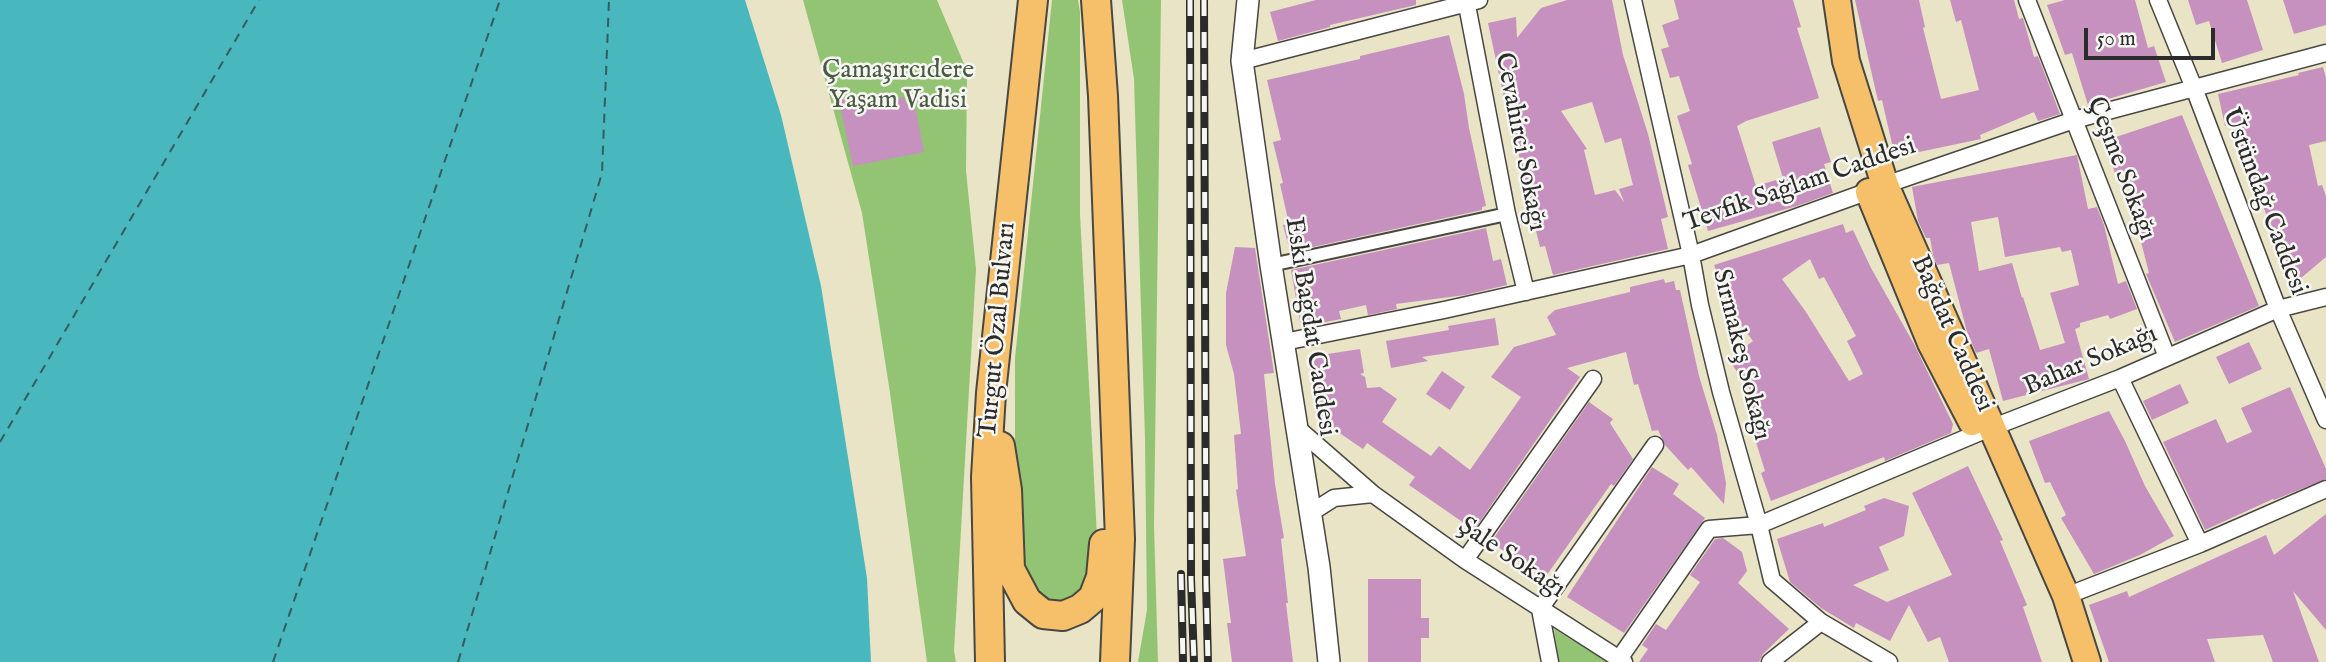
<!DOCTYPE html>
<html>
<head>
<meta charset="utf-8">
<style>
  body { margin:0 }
  #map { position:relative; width:2326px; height:662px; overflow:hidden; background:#e9e4c5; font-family:"IM FELL English",serif }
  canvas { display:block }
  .scale { position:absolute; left:2084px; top:28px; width:131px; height:32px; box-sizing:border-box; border:4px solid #2b2b2b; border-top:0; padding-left:9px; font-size:21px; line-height:24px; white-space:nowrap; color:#2b2b2b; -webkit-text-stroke:5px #f6f6f2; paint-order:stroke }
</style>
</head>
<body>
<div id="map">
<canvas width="2326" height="662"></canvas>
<div class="scale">50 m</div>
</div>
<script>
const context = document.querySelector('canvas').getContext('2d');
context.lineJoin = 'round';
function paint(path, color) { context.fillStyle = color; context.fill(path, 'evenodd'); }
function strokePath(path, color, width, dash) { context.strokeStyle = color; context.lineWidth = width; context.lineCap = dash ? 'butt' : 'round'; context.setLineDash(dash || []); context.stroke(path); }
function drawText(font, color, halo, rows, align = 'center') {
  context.font = font + ' "IM FELL English",serif'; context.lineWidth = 5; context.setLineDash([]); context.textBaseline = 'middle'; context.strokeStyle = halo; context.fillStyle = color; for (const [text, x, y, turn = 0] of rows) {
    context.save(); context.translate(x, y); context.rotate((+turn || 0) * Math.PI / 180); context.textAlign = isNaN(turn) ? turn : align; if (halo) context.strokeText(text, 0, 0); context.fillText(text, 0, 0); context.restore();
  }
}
paint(new Path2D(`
  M803 0H937L967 71 966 171 976 269 954 651 956 662H927L890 393 862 213Z
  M1052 0H1078L1080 12V214L1098 555 1083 596 1054 606 1036 597 1015 548V358Z
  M1122 0H1161L1154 525 1158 662H1138L1147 610 1145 439 1134 79Z
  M1554 629 1608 662H1559Z`), '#93c474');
paint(new Path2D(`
  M0 0H745L781 115 821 286 867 578 871 662H0Z`), '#48b7be');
strokePath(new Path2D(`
  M0 442 259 0
  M273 662 500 0
  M458 662 602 173 609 0`), '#355c5e', 2, [9, 7]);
paint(new Path2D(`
  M1316 0H1416V5L1330 25V27L1278 41 1270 12Z
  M1567 0H1612L1623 55 1648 134 1668 217 1661 219 1668 249 1553 275 1545 246 1540 247 1532 215H1534L1517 148 1515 149 1488 23 1516 17 1517 38 1541 8ZM1592 102 1605 143 1621 138 1633 185 1619 189 1624 202 1615 190 1595 195 1584 150 1587 149 1561 111Z
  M1674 0H1793L1801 27 1797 28 1819 98 1746 121 1737 126 1756 186 1783 178 1772 142 1820 127 1831 162 1824 164 1833 193 1797 206 1708 231 1688 165 1692 164 1677 116 1690 111 1679 76 1670 78 1661 49 1669 47 1662 25 1679 19Z
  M1855 0H1919L1925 27 1923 28 1941 99 1979 90 1961 20 1956 22 1950 0H2014L2019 19 2023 18 2034 57 2038 56 2060 114 2038 121 2034 112 1980 135 1981 139 1895 157 1882 100 1878 101Z
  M2065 0H2135L2148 48 2154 46 2166 82 2088 105 2072 53 2065 55 2047 5Z
  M2188 0H2247L2263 50 2222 63 2209 21 2196 25Z
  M2283 0H2326V25L2294 34Z
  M1449 35 1464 94 1469 128 1486 206 1482 207V210L1290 252 1283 225 1289 224 1280 184 1283 183 1273 142 1281 140 1267 80 1360 59V56Z
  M2323 67 2326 78V141L2309 145 2318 186 2322 185 2326 196V257L2295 283 2275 232 2272 233 2259 192 2253 194 2244 156H2242L2232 125 2225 126 2218 94 2299 75 2298 73Z
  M885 92 887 101 904 97 905 103 914 101 924 152 853 166 839 101Z
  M2182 115 2259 306 2175 342 2146 274 2149 273 2137 226 2146 224 2125 173 2116 176 2104 141Z
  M2077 155 2088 209 2097 207 2104 225 2118 284 2126 281 2137 309 2110 319 2108 315 2080 323V327L2075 329 2089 379 2003 401 1989 349 1976 353 1967 332 1949 263 1937 265 1933 255 1930 238H1926L1918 221 1912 187ZM1998 217 2005 257 2060 247 2062 252 2071 250 2079 285 2050 293 2065 343 2040 350 2023 297 2022 298 2012 263 1979 271 1971 222Z
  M1843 224 1846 233 1853 230 1871 268 1914 344 1953 424 1951 433 1885 461 1884 457 1771 501 1761 473 1765 471 1745 407 1759 402 1728 359 1753 341 1730 310 1714 265ZM1810 259 1819 279 1824 277 1856 336 1847 341 1863 374 1849 381 1806 312 1782 279Z
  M1486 228 1493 261 1501 259 1507 285 1465 295 1396 304 1397 309 1368 315 1366 305 1339 311 1341 319 1301 327 1291 270Z
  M1235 247 1255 248 1274 373 1264 374 1275 484 1284 538 1281 539 1288 603H1286L1293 662H1232L1227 623H1231L1223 559 1246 556 1236 490 1238 489 1234 435 1241 434 1234 374 1226 345V293Z
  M1664 279 1665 283 1674 281 1676 290H1680L1699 376 1717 435 1726 483 1724 504 1691 467 1688 470 1665 445 1658 430 1652 431 1638 384 1634 385 1626 352 1567 368 1580 377 1474 530 1409 485 1415 477 1367 443 1363 449 1316 417 1308 357 1360 349 1364 373 1360 374 1365 377 1367 388 1380 387 1397 399 1382 422 1431 456 1439 446 1470 470 1521 397 1491 377 1514 347 1556 335 1547 317 1555 310 1630 292V287Z
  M1495 318 1499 345 1422 357 1428 361 1391 368 1386 341 1449 330 1448 326Z
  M2249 342 2262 369 2229 384 2216 357Z
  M1442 371 1465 387 1450 410 1426 394Z
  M2180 384 2189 403 2152 420 2143 401Z
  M2290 387 2326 469V479L2274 500 2273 499 2205 530 2163 442 2216 419 2227 443 2252 432 2241 408Z
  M1589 402 1613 419 1610 423 1633 459 1614 486 1611 484 1544 579 1491 542Z
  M2109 411 2125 441 2145 486 2174 536 2140 555 2094 574 2061 518 2066 515 2050 482 2045 483 2029 441Z
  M1968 466 2003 540 2000 541 2027 605 2023 607 2042 662H1949L1940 637 1928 642 1909 605 1890 641 1856 623 1854 628 1821 608 1790 582 1777 539 1823 523 1824 527 1866 510 1864 506 1884 498 1909 506 1904 536 1879 547 1889 570 1853 585 1887 602 1952 575 1912 493Z
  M1652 467 1679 484 1673 494 1705 518 1624 633 1567 597Z
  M2326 514V630L2293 591 2319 662H2273L2263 635 2207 639 2215 662H2109L2089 605 2127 591 2129 597 2266 535 2274 555Z
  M1723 538 1742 552 1747 571 1738 583 1789 629 1763 654 1759 662H1639L1648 649 1642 645 1656 624 1666 630 1700 582 1690 575 1715 539Z
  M1368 579H1421V618H1429V638H1421V662H1368Z`), '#c690bf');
const pedestrian = new Path2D(`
  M1271 265 1507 214`);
const minor = new Path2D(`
  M1466 0 1507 214 1526 292
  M1633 0 1691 255 1700 305 1721 392 1759 525 1772 580 1821 622 1889 662
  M2027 0 2167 357
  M2158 0 2194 88 2278 309 2326 420
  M1242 61 1479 0
  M1885 185 2074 120 2326 53
  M1284 342 1444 310 1691 255 1869 191
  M2120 378 2200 544
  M1295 426 1373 494 1465 560 1624 662
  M1309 514 1334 498 1373 494
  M1465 560 1593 379
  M2066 596 2200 544 2326 489
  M1619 659 1709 529 1759 525 1978 433 2120 378 2278 309 2326 297
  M1550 662 1540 609 1655 445
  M1770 662 1821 622`);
const tertiary = new Path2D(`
  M1248 0 1242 61 1271 265 1319 567 1329 662`);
const primary = new Path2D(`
  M1837 0 1846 61 1885 185 2066 596 2087 662
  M1869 192 1931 343 1972 422`);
const trunk = new Path2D(`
  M1096 0 1103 96 1120 539 1115 662
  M1000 446 1007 490 1010 569 1027 601 1043 614 1063 616 1080 609 1093 598 1101 577 1104 544
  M990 662 986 477 991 393 1033 0`);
strokePath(pedestrian, '#484742', 16);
strokePath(minor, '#484742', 19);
strokePath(tertiary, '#484742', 24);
strokePath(primary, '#484742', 30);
strokePath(trunk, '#484742', 32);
strokePath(pedestrian, '#fff', 12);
strokePath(minor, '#fff', 16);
strokePath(tertiary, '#fff', 21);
strokePath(primary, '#f6c06b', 26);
strokePath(trunk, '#f6c06b', 28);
const rail = new Path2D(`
  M1190 0 1191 579 1194 662
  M1204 0 1206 582 1208 662
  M1181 574 1183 662`);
strokePath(rail, '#2b2b2b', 8);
strokePath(rail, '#f6f6f2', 5, [16]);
drawText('26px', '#4a5941', '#f6f6f2', [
  ["Çamaşırcıdere",898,72],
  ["Yaşam Vadisi",898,102]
]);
drawText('26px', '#2b2b2b', '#f6f6f2', [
  ["Cevahirci Sokağı",1519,142,79],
  ["Çeşme Sokağı",2120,169,69],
  ["Tevfik Sağlam Caddesi",1800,186,-19],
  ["Üstündağ Caddesi",2263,202,69],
  ["Eski Bağdat Caddesi",1309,327,81],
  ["Turgut Özal Bulvarı",999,330,-85],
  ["Bağdat Caddesi",1951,334,66],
  ["Sırmakeş Sokağı",1740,355,76],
  ["Bahar Sokağı",2091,362,-23],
  ["Şale Sokağı",1511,559,34]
]);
</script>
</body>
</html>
